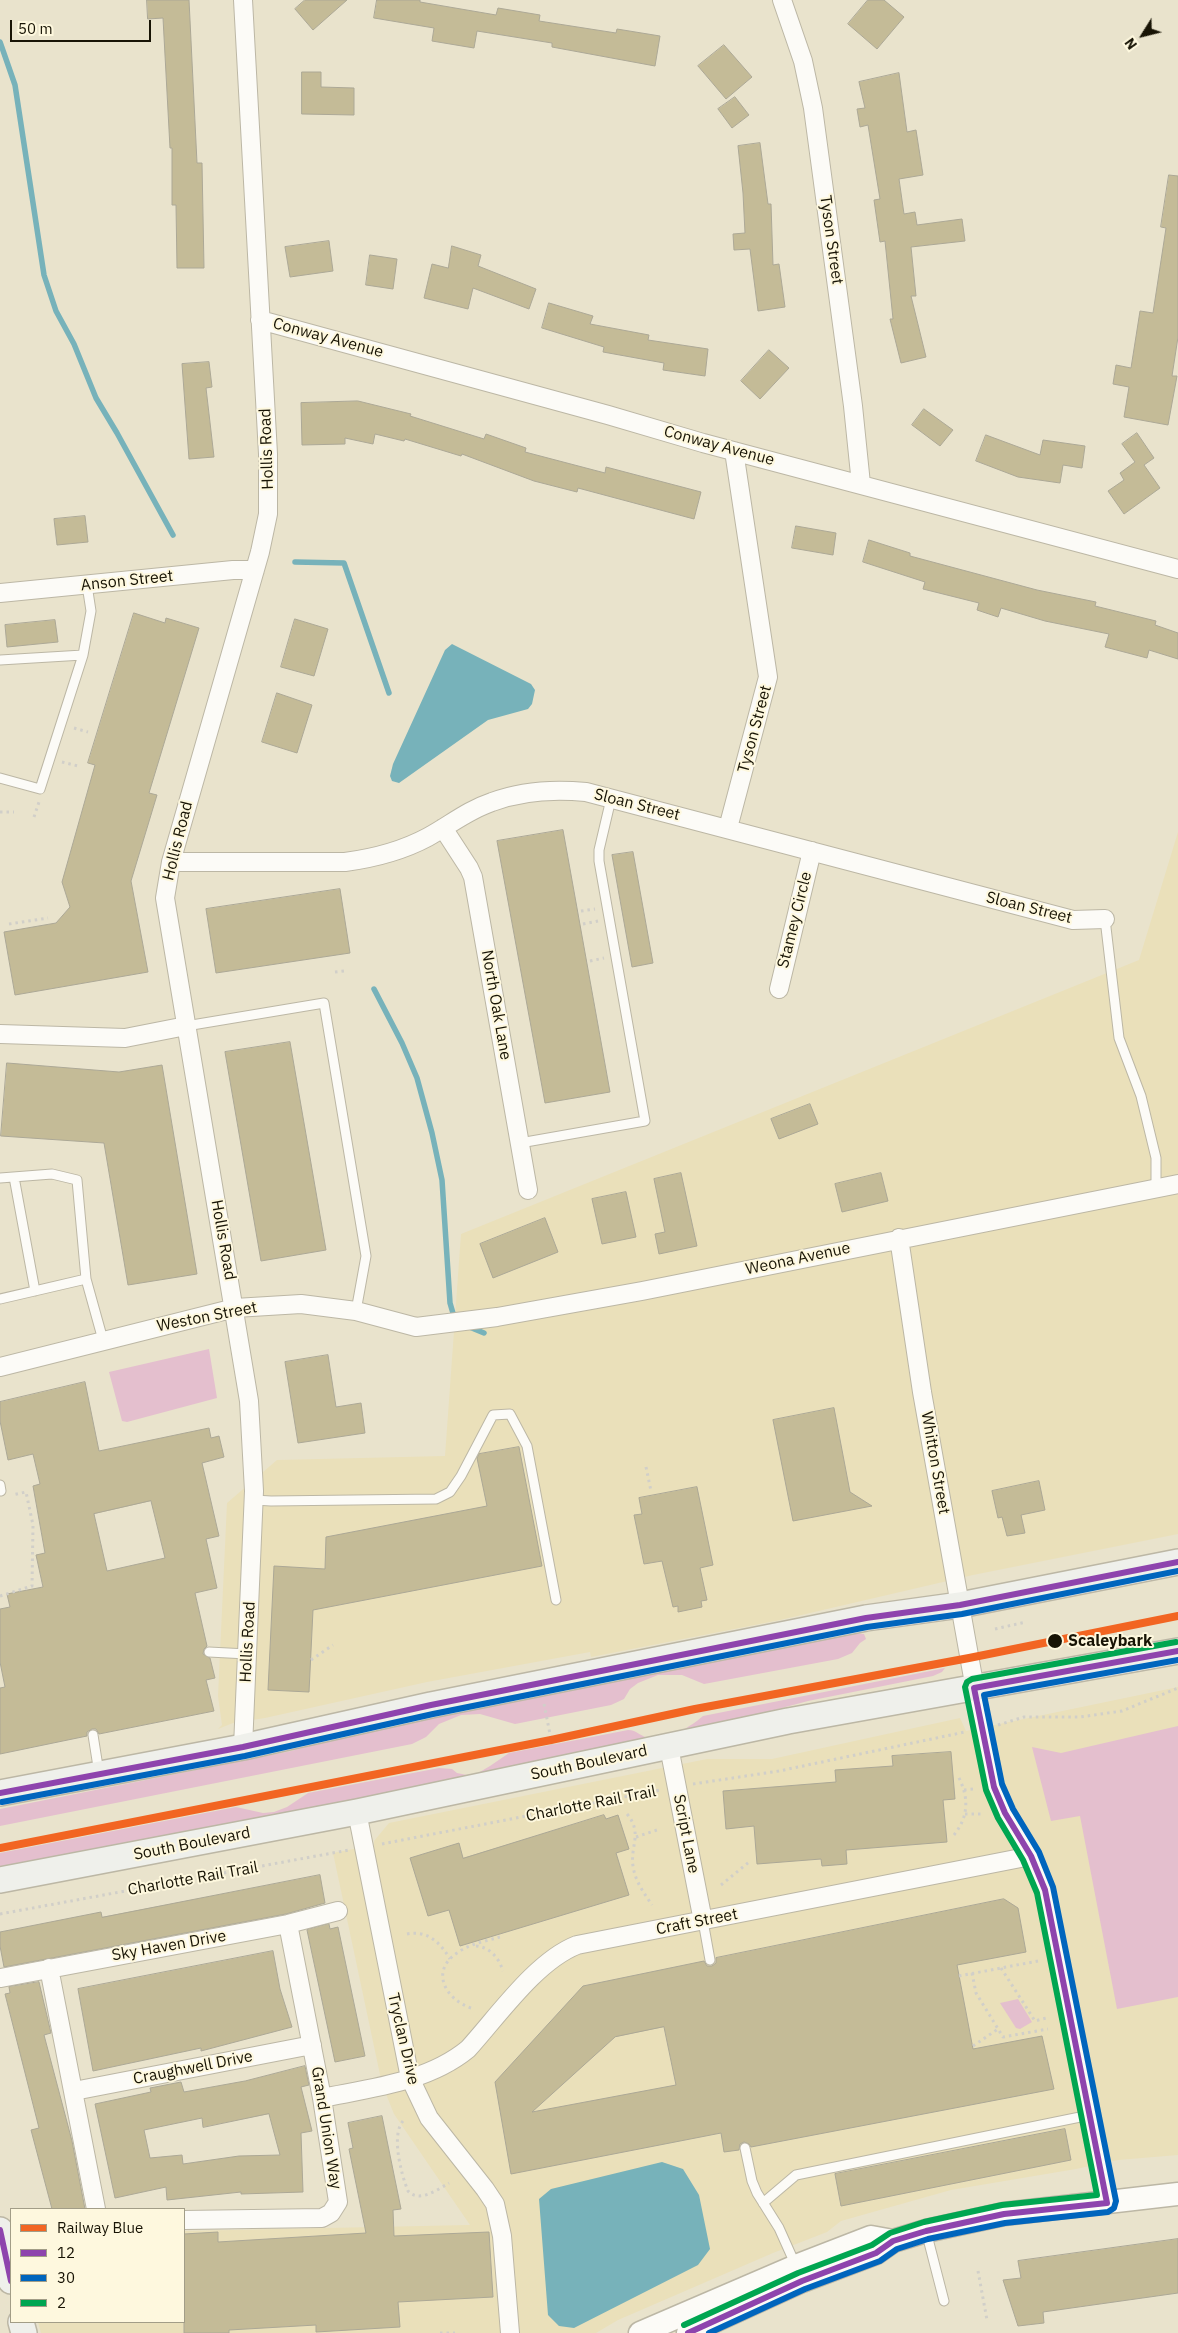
<!DOCTYPE html>
<html>
<head>
<meta charset="utf-8">
<style>
  body { margin:0 }
  #map { position:relative; width:1178px; height:2333px; overflow:hidden; background:#e9e3cc; font-family:"IBM Plex Sans",sans-serif }
  canvas { display:block }
  .legend { position:absolute; left:10px; top:2208px; width:175px; height:115px; box-sizing:border-box; background:#fef8de; border:1px solid #a29d87; margin:0; padding:6px 9px; list-style:none; font-size:15px; color:#181405 }
  .legend li { display:flex; align-items:center; gap:10px; height:25px }
  .legend b { width:25px; border:1px solid #a29d87 }
  .north { position:absolute; left:1118px; top:10px; width:50px; height:50px; -webkit-text-stroke:4px #fef8de; paint-order:stroke; rotate:234deg; font-size:14px; font-weight:700; line-height:20px; text-align:center; color:#181405 }
  .north::after { content:''; display:block; margin:auto; width:18px; height:22px; background:#181405; clip-path:polygon(50% 0,100% 100%,50% 72%,0 100%) }
  .scale { position:absolute; left:10px; top:20px; width:141px; height:22px; box-sizing:border-box; border:2px solid #181405; border-top:0; padding-left:6px; font-size:15px; line-height:18px; white-space:nowrap; color:#181405; -webkit-text-stroke:4px #fef8de; paint-order:stroke }
</style>
</head>
<body>
<div id="map">
<canvas width="1178" height="2333"></canvas>
<ul class="legend">
<li><b style="height:6px;background:#f26522"></b>Railway Blue</li>
<li><b style="height:6px;background:#8e44ad"></b>12</li>
<li><b style="height:6px;background:#0065bd"></b>30</li>
<li><b style="height:6px;background:#00a651"></b>2</li>
</ul>
<div class="north">N</div>
<div class="scale">50 m</div>
</div>
<script>
const context = document.querySelector('canvas').getContext('2d');
context.lineJoin = 'round';
function paint(path, color) { context.fillStyle = color; context.fill(path, 'evenodd'); }
function strokePath(path, color, width, dash) { context.strokeStyle = color; context.lineWidth = width; context.lineCap = dash ? 'butt' : 'round'; context.setLineDash(dash || []); context.stroke(path); }
function drawText(font, color, halo, rows, align = 'center') {
  context.font = font + ' "IBM Plex Sans",sans-serif'; context.lineWidth = 4; context.setLineDash([]); context.textBaseline = 'middle'; context.strokeStyle = halo; context.fillStyle = color; for (const [text, x, y, turn = 0] of rows) {
    context.save(); context.translate(x, y); context.rotate((+turn || 0) * Math.PI / 180); context.textAlign = isNaN(turn) ? turn : align; if (halo) context.strokeText(text, 0, 0); context.fillText(text, 0, 0); context.restore();
  }
}
paint(new Path2D(`
  M1178 832V1534L973 1575 780 1620 591 1657 590 1652 427 1682 265 1718 233 1723 218 1729 222 1725 218 1696 227 1503 277 1460 445 1456 461 1234 1139 960Z
  M1178 1687V2155L1118 2160 1076 2169 951 2190 841 2221 827 2232 773 2253 618 2320 596 2333H41L38 2322H184V2231L470 2225 394 2114 382 2084 333 1853 374 1845V1841L389 1823 707 1759H772L960 1718 966 1731Z`), '#eae0ba');
paint(new Path2D(`
  M209 1349 217 1398 127 1422 122 1421 109 1372Z
  M853 1633 864 1634 866 1639 860 1643 852 1653 838 1659 704 1684 682 1675H658L638 1683 630 1689 624 1699 611 1705 515 1724 480 1714 461 1715 439 1724 426 1737 412 1744 0 1826V1809L291 1751 382 1727Z
  M945 1668 942 1672 933 1676 808 1701 655 1742 0 1869V1853L236 1807 263 1813 274 1812 287 1807 308 1793 439 1768 452 1769 457 1773 467 1775 478 1773 490 1766 509 1753 628 1730C637 1730 641 1737 649 1738 668 1740 689 1728 703 1716Z
  M1178 1726V1997L1117 2009 1080 1816 1051 1821 1032 1747 1061 1753Z
  M1018 1999 1032 2022 1020 2029 1016 2028 1000 2003Z`), '#e4bfce');
paint(new Path2D(`
  M452 644 531 684 535 690 532 704 528 709 488 720 399 783 392 781 390 776 393 764 445 650Z
  M662 2162 683 2169 699 2195 710 2249 698 2265 574 2328 559 2326 548 2315 539 2199 551 2189Z`), '#77b2ba');
strokePath(new Path2D(`
  M0 42 15 85 44 275 56 311 74 344 96 398 117 433 173 535
  M295 562 344 563 389 693
  M374 989 402 1043 417 1078 432 1133 442 1180 450 1303 455 1320
  M467 1326 484 1333`), '#77b2ba', 5.5);
const building = new Path2D(`
  M147 0H189L197 163H202L204 268H177L176 205H172V148H170L163 18 148 19Z
  M305 0H347L313 30 295 9Z
  M377 0H420V2L496 15 498 8 540 15 539 21 616 33 617 29 660 36 655 66 552 47V43L477 31 474 48 432 41 434 28 374 18Z
  M868 0H884L904 17 877 49 848 24Z
  M724 45 752 77 726 99 698 66Z
  M302 72H321V87L354 88V115L302 114Z
  M899 73 907 132 916 130 923 175 899 179 904 214 915 212 917 225 962 219 965 241 911 247 916 296H911L926 357 901 363 890 319H893L885 241 880 242 874 200 880 199 868 125 860 127 857 109 865 108 859 82Z
  M735 97 749 115 732 128 718 109Z
  M760 143 768 204H771L773 265 779 264 785 307 758 311 750 249 734 250 733 234 745 233 743 193 738 146Z
  M1169 175 1178 176V337L1172 376H1177L1168 425 1124 417 1129 387 1113 384 1116 365 1131 368 1140 311 1153 313 1166 228 1161 227Z
  M329 241 333 271 290 277 285 247Z
  M452 246 481 255 478 266 536 289 529 309 473 288 468 309 424 298 432 264 448 268Z
  M370 255 397 259 393 289 366 285Z
  M549 303 593 316 590 324 649 335 648 340 708 349 705 376 663 370 664 363 603 352 604 347 542 328Z
  M769 350 789 368 760 399 741 381Z
  M209 362 212 387 206 388 214 457 189 459 182 364Z
  M358 401 411 414 410 416 484 439 486 434 526 448 525 452 605 473 606 467 701 492 694 519 578 488 577 492 534 481 462 454 461 456 405 439 404 441 375 434 373 444 345 438V444L302 445 301 403Z
  M924 409 953 430 940 446 912 425Z
  M1137 433 1154 458 1144 465 1160 488 1124 514 1108 491 1124 480 1120 473 1135 462 1122 444Z
  M986 435 1040 455 1043 440 1085 446 1082 468 1063 465 1060 483 1018 477 976 461Z
  M85 516 88 542 57 545 54 519Z
  M796 526 836 533 833 555 792 548Z
  M869 540 910 553V556L1037 590 1096 602 1095 606 1156 621 1155 625 1178 633V659L1149 650 1147 658 1105 647 1109 634 1045 621 1001 608 998 617 977 610 979 603 923 589 925 582 863 562Z
  M134 613 165 623 166 618 199 628 149 793 157 795 131 881 148 972 15 995 4 932 56 923 70 907 62 882 95 765 88 763Z
  M295 619 328 629 314 676 281 667Z
  M55 620 58 642 7 647 5 625Z
  M277 693 312 705 297 753 262 742Z
  M563 830 610 1092 545 1103 497 841Z
  M633 852 653 963 632 967 612 855Z
  M340 889 350 953 216 973 206 909Z
  M290 1042 326 1250 261 1261 225 1052Z
  M7 1063 119 1072 162 1065 197 1274 128 1285 104 1143 1 1136Z
  M810 1104 818 1124 779 1139 771 1119Z
  M681 1173 697 1246 659 1254 655 1234 665 1232 654 1179Z
  M881 1173 888 1201 842 1212 835 1184Z
  M626 1192 636 1237 602 1244 592 1199Z
  M545 1218 558 1252 493 1278 480 1244Z
  M328 1355 336 1407 361 1403 365 1433 298 1443 285 1362Z
  M85 1382 99 1451 209 1428 211 1438 219 1436 224 1457 202 1463 219 1536 206 1539 217 1588 195 1593 207 1646 204 1649 203 1654 210 1658 215 1678 206 1680 214 1711 99 1734 96 1729H92L87 1732V1736L0 1754V1688L5 1687 0 1662V1609L10 1607 7 1594 43 1587 36 1555 45 1553 33 1486 40 1484 33 1454 8 1460 0 1421V1402ZM151 1501 165 1558 107 1571 94 1514Z
  M834 1408 850 1492 872 1506 793 1521 773 1420Z
  M519 1447 542 1566 313 1610 309 1692 268 1690 274 1566 325 1569 326 1537 487 1506 477 1458 479 1454Z
  M1039 1481 1045 1510 1021 1515 1025 1533 1007 1536 1002 1517 998 1518 992 1491Z
  M697 1487 713 1565 700 1568 707 1600 701 1601 702 1607 678 1612V1606L673 1607 662 1561 644 1564 634 1515 642 1514 639 1498Z
  M951 1752 955 1799 943 1800 947 1842 846 1850 847 1864 822 1866 821 1859 757 1864 754 1826 726 1829 723 1791 836 1782 835 1770 893 1766 892 1756Z
  M604 1815 606 1819 618 1815 629 1849 616 1853 629 1895 460 1946 449 1910 428 1916 410 1858 459 1843 463 1858Z
  M320 1875 325 1903 286 1914 4 1967 0 1946V1932L101 1912 102 1917Z
  M1004 1899 1018 1908 1026 1952 957 1965 973 2049 1042 2036 1054 2089 751 2147 749 2144 744 2142 740 2144 739 2150 724 2152 721 2133 511 2174 495 2082 583 1986 704 1961 707 1966H712L716 1963V1958ZM664 2027 676 2085 532 2112 615 2037Z
  M329 1924 330 1929 338 1927 365 2056 335 2062 307 1930Z
  M273 1951 280 1989 292 2027 201 2051V2048L93 2071 78 1989Z
  M39 1982 51 2033 44 2035 72 2141 85 2209H52L31 2130 39 2128 5 1994 10 1993 9 1987Z
  M305 2066 309 2085 301 2087 312 2131 301 2133 303 2192 241 2194V2192L167 2200 166 2187 115 2198 95 2104 151 2092 150 2088 181 2082 184 2092 245 2081ZM269 2114 280 2155 239 2156 183 2164 182 2155 150 2158 144 2130 202 2118 203 2127Z
  M382 2116 401 2209 393 2210 394 2236 489 2232 493 2297 398 2302 400 2327 316 2332V2325L229 2330V2333H184V2234L218 2232V2242L366 2233 349 2149 353 2148 348 2123Z
  M1065 2129 1071 2160 841 2206 835 2174Z
  M1178 2239V2293L1043 2312 1044 2323 1018 2326 1003 2280 1021 2278 1018 2261Z`);
paint(building, '#c4bb97');
strokePath(building, '#aca896', 1);
const service = new Path2D(`
  M83 655 91 611 87 585
  M0 660 83 655 40 789 0 778
  M1105 919 1119 1038 1141 1096 1156 1158V1188
  M186 1026 324 1003 366 1256 356 1311
  M520 1143 645 1121 599 861V850L611 799
  M14 1177 35 1291
  M0 1178 52 1174 77 1180 86 1279 0 1299
  M86 1279 103 1340
  M0 1485 1 1491
  M254 1500 271 1501 436 1499 450 1492 461 1476 493 1415 510 1414 527 1446 556 1600
  M209 1652 247 1654
  M93 1735 99 1773
  M703 1921 710 1960
  M745 2148 752 2181 757 2193 779 2228 796 2266
  M763 2203 796 2175 1090 2115
  M926 2231 944 2301`);
const minor = new Path2D(`
  M782 0 803 61 813 108 853 406 861 484
  M260 320 608 415 703 443 1178 569
  M0 593 233 570H255
  M443 828 469 868 473 877 528 1190
  M728 828 768 677 734 451
  M171 862H345C375 858 402 851 428 837 450 825 468 810 492 802 521 791 555 789 586 792L1073 920 1105 919
  M779 989 812 851
  M0 1034 125 1038 186 1026
  M899 1238 922 1392 990 1773C1002 1815 1030 1849 1045 1890L1107 2203
  M0 1367 235 1308 301 1304 356 1311 416 1327 497 1317 642 1291 1178 1184
  M243 1747 254 1491 249 1401 165 898 171 862 260 552 268 514V454L243 0
  M669 1747 703 1921
  M357 1812 410 2078 429 2118 485 2189 495 2204 502 2236 510 2333
  M49 1968 96 2209
  M1 1978 288 1924 338 1911
  M74 2091 312 2045
  M322 2098C371 2088 428 2082 468 2049 498 2016 536 1961 577 1945L1031 1856
  M184 2220 322 2218 331 2213 338 2202 322 2098 288 1924`);
const tertiary = new Path2D(`
  M640 2333 796 2266 871 2237 893 2241
  M688 2333 802 2281 876 2253 893 2241 926 2231 1004 2214 1178 2194`);
const secondary = new Path2D(`
  M0 1793 243 1747 431 1705 866 1618 960 1605 1178 1562
  M0 1880 357 1812 788 1721 1178 1651
  M0 2230 11 2281
  M21 2322 24 2333`);
strokePath(service, '#bcb7a5', 11);
strokePath(minor, '#bcb7a5', 20);
strokePath(tertiary, '#bcb7a5', 25);
strokePath(secondary, '#bcb7a5', 28);
strokePath(new Path2D(`
  M74 728 88 732
  M62 762 78 766
  M0 812H14
  M34 817 39 802
  M581 911 595 909
  M9 924 48 918
  M583 924 598 921
  M590 961 604 958
  M335 972 344 971
  M646 1467 651 1491
  M0 1596 32 1586 33 1525 26 1492 12 1495
  M995 1629 1026 1622
  M311 1660 333 1645
  M544 1704 553 1749
  M998 1725 1024 1717H1080L1122 1711 1178 1688
  M693 1784 779 1771 965 1732
  M964 1790 974 1789
  M627 1814C643 1833 630 1846 633 1866 635 1881 644 1893 652 1905
  M965 1814H984
  M954 1835C969 1816 969 1797 958 1776
  M636 1837 660 1829
  M382 1844 660 1790
  M721 1885 749 1862
  M0 1914 349 1850
  M407 1934C427 1930 440 1942 450 1959
  M476 1946C490 1947 499 1958 503 1971
  M1001 1968 1035 2021 1046 2018
  M972 1973 976 1993 1003 2037 1048 2029
  M959 1976 1038 1961
  M471 2008C445 1999 430 1971 457 1953 469 1944 486 1941 500 1937
  M973 2046 998 2029
  M403 2121C391 2135 401 2174 408 2191 419 2203 437 2190 449 2183
  M978 2271 987 2320
  M440 2333H455`), '#d1cfc9', 3, [2.5, 4]);
strokePath(service, '#fcfbf7', 9);
strokePath(minor, '#fcfbf7', 18);
strokePath(tertiary, '#fcfbf7', 22);
strokePath(secondary, '#eff0eb', 25);
strokePath(new Path2D(`
  M0 1793 243 1747 431 1705 866 1618 960 1605 1178 1562
  M0 2230 11 2281
  M688 2333 802 2281 876 2253 893 2241 926 2231 1004 2214 1107 2203 1045 1890 1031 1856 1005 1813 994 1787 974 1688 1178 1651`), '#8e44ad', 6);
strokePath(new Path2D(`
  M2 1802 245 1756 433 1714 867 1627 962 1614 1178 1571
  M709 2333 805 2289 880 2261 897 2249 928 2239 1005 2223 1108 2212 1114 2208 1116 2201 1053 1887 1039 1852 1013 1809 1002 1784 984 1695 1178 1660`), '#0065bd', 6);
strokePath(new Path2D(`
  M684 2325 798 2273 872 2245 890 2233 924 2222 1002 2205 1097 2195 1037 1893 1023 1860 998 1818 986 1790 965 1687 967 1682 972 1679 1176 1642`), '#00a651', 6);
strokePath(new Path2D(`
  M0 1848 551 1740 695 1709 969 1658 1178 1616`), '#f26522', 8);
for (const [x, y, r, color] of [
  [1055,1641,8,"#181405"]
]) { const dot = new Path2D(); dot.arc(x, y, r, 0, 2 * Math.PI); context.fillStyle = color; context.fill(dot); strokePath(dot, '#fef8de', 2); }
drawText('16px', '#181405', '#fef8de', [
  ["Tyson Street",831,240,82],
  ["Conway Avenue",328,338,15],
  ["Conway Avenue",719,446,15],
  ["Hollis Road",267,449,-92],
  ["Anson Street",127,581,-6],
  ["Tyson Street",755,729,-75],
  ["Sloan Street",637,805,14],
  ["Hollis Road",178,841,-76],
  ["Sloan Street",1029,908,14],
  ["Stamey Circle",795,920,-76],
  ["North Oak Lane",496,1005,80],
  ["Hollis Road",223,1240,80],
  ["Weona Avenue",798,1259,-12],
  ["Weston Street",207,1317,-11],
  ["Whitton Street",935,1463,80],
  ["Hollis Road",248,1642,-87],
  ["South Boulevard",589,1763,-12],
  ["Charlotte Rail Trail",591,1804,-11],
  ["Script Lane",686,1834,79],
  ["South Boulevard",192,1844,-11],
  ["Charlotte Rail Trail",193,1879,-10],
  ["Craft Street",697,1922,-11],
  ["Sky Haven Drive",169,1946,-10],
  ["Tryclan Drive",403,2039,77],
  ["Craughwell Drive",193,2068,-11],
  ["Grand Union Way",326,2128,81]
]);
drawText('bold 16px', '#181405', '#fef8de', [
  ["Scaleybark",1068,1641]
], 'left');
</script>
</body>
</html>
